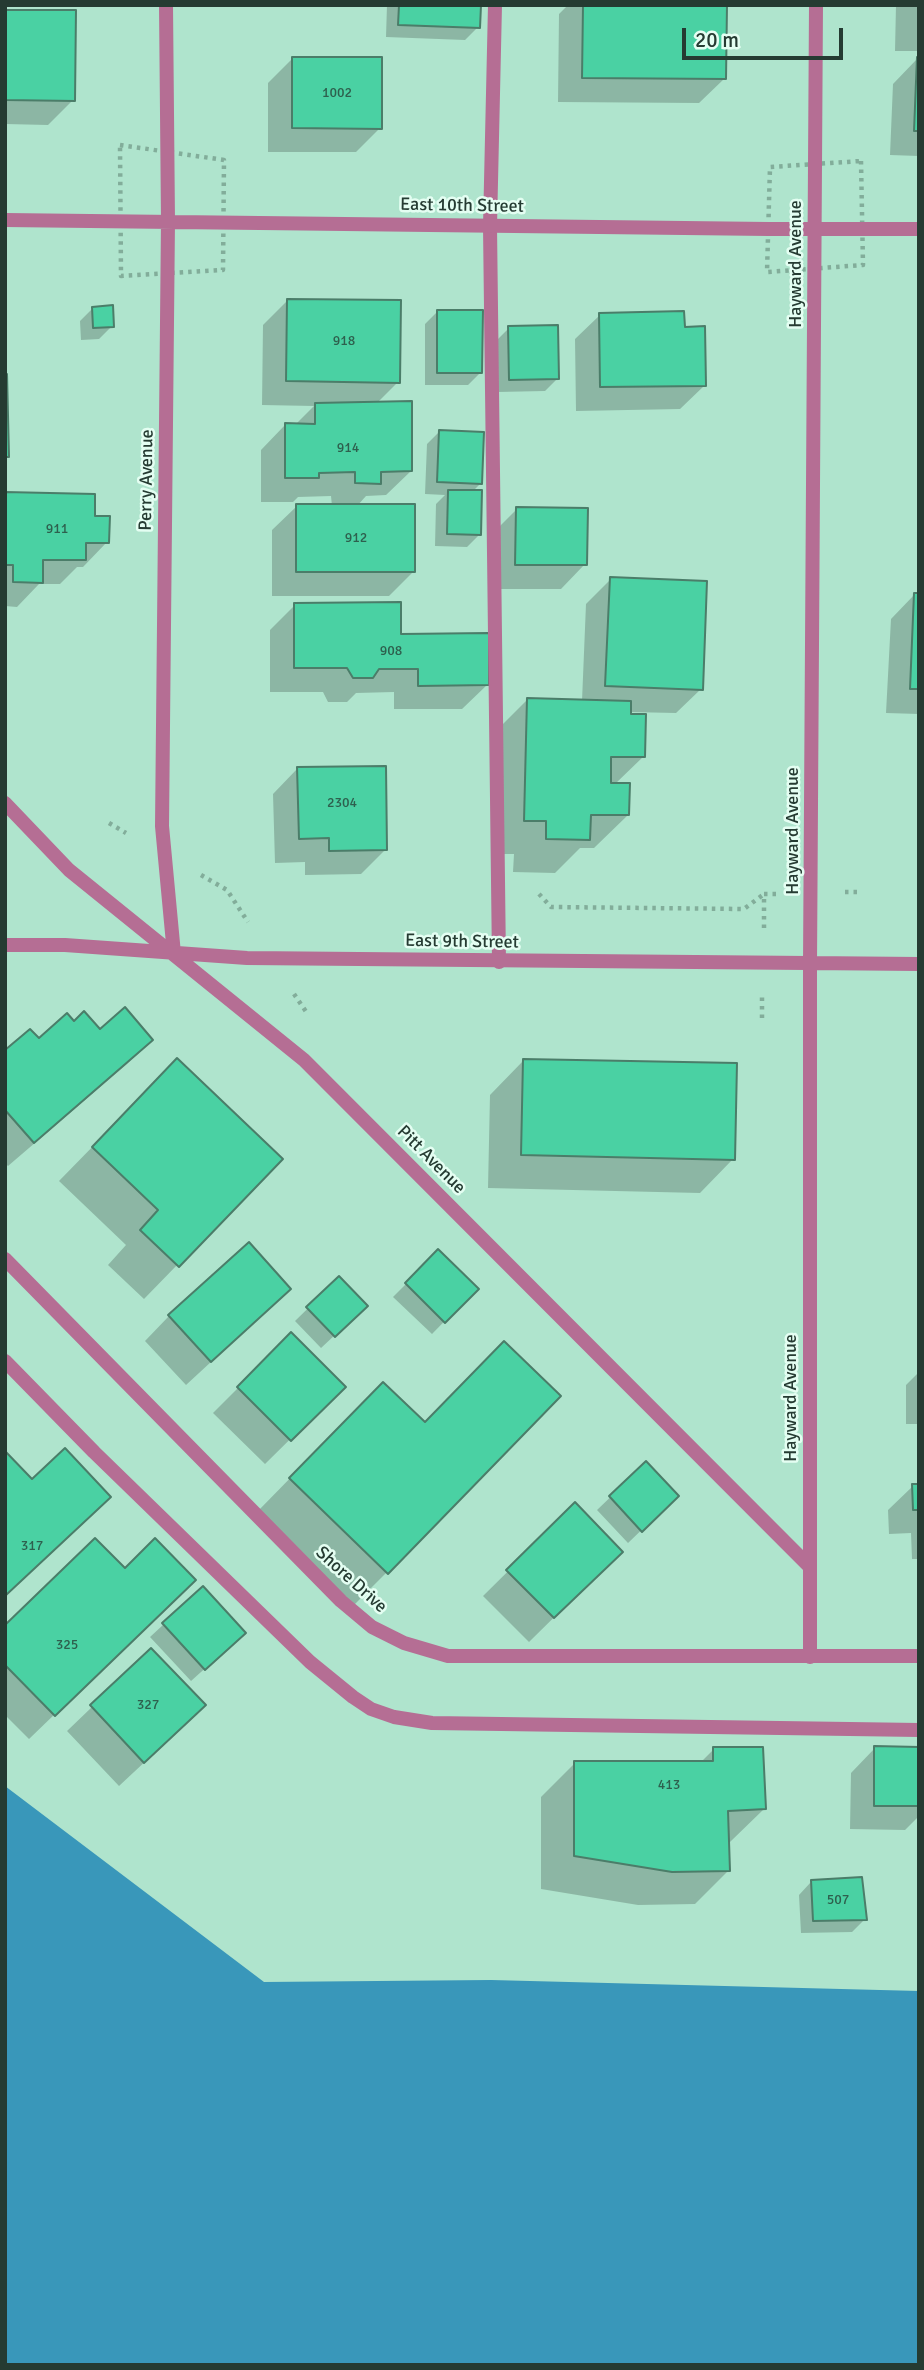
<!DOCTYPE html>
<html>
<head>
<meta charset="utf-8">
<style>
  body { margin:0 }
  #map { position:relative; width:924px; height:2370px; overflow:hidden; background:#afe4cd; font-family:Signika,sans-serif }
  canvas { display:block }
  .frame { position:absolute; inset:0; border:7px solid #253b32; pointer-events:none }
  .scale { position:absolute; left:682px; top:28px; width:161px; height:32px; box-sizing:border-box; border:4px solid #253b32; border-top:0; padding-left:9px; font-size:21px; line-height:24px; white-space:nowrap; color:#253b32; -webkit-text-stroke:5px #e4fef2; paint-order:stroke }
</style>
</head>
<body>
<div id="map">
<canvas width="924" height="2370"></canvas>
<div class="frame"></div>
<div class="scale">20 m</div>
</div>
<script>
const context = document.querySelector('canvas').getContext('2d');
context.lineJoin = 'round';
function paint(path, color) { context.fillStyle = color; context.fill(path, 'evenodd'); }
function strokePath(path, color, width, dash) { context.strokeStyle = color; context.lineWidth = width; context.lineCap = dash ? 'butt' : 'round'; context.setLineDash(dash || []); context.stroke(path); }
function drawText(font, color, halo, rows, align = 'center') {
  context.font = font + ' Signika,sans-serif'; context.lineWidth = 5; context.setLineDash([]); context.textBaseline = 'middle'; context.strokeStyle = halo; context.fillStyle = color; for (const [text, x, y, turn = 0] of rows) {
    context.save(); context.translate(x, y); context.rotate((+turn || 0) * Math.PI / 180); context.textAlign = isNaN(turn) ? turn : align; if (halo) context.strokeText(text, 0, 0); context.fillText(text, 0, 0); context.restore();
  }
}
paint(new Path2D(`
  M5 1786 264 1982 491 1980 919 1991V2365H5Z`), '#3997ba');
paint(new Path2D(`
  M387 5H479L478 27 465 40 386 37Z
  M568 5H725L724 79 699 103 558 102 559 14Z
  M896 5H919V51H895Z
  M5 11 73 100 48 125 5 124Z
  M293 58 380 128 356 152H268V83Z
  M917 59 919 156 890 155 893 84Z
  M288 300 398 382 376 404 411 471 386 495 366 496 357 506 414 571 389 596H272V530L297 506H332L331 496 298 497 293 502H261V450L285 425H295L314 406 262 405 263 325Z
  M93 308 112 326 99 339 81 340 80 321Z
  M438 311 480 373 468 385H425V324Z
  M600 315 683 329 705 385 680 409 576 411 575 339Z
  M509 328 558 378 545 391 497 392 496 341Z
  M440 431 481 483 472 492 480 534 467 547 435 546 436 504 445 495 425 494 427 444Z
  M5 494 93 518 107 542 83 567H77L60 584H39L17 607 5 606Z
  M517 509 585 564 561 589H491L492 534Z
  M611 579 701 689 676 713 629 712 644 756 615 784 628 815 594 848H580L555 873 513 872 514 854H491L494 733 527 700 582 701 586 604Z
  M915 594 919 595V714L886 713 891 619Z
  M295 605 487 685 462 709H394V692L356 693 347 702H328L323 692H270V630Z
  M297 769 386 849 361 874 305 875V862L275 863 273 794Z
  M73 1023 100 1032 151 1040 127 1064 8 1166 5 1163V1053L39 1041Z
  M523 1061 733 1159 700 1193 488 1188 490 1095Z
  M144 1094 280 1159 144 1299 108 1265 126 1245 59 1181Z
  M438 1252 476 1289 432 1334 393 1297Z
  M339 1278 366 1306 321 1348 295 1321Z
  M264 1313 186 1385 145 1341 169 1316Z
  M291 1335 343 1387 265 1464 213 1413Z
  M919 1372V1424H906V1385Z
  M349 1418 387 1572 353 1606 257 1512Z
  M646 1463 677 1496 628 1543 597 1510Z
  M919 1479V1559H912L911 1533 889 1534 888 1510 913 1486 919 1485Z
  M575 1505 596 1576 529 1642 483 1596Z
  M125 1570 169 1604 29 1739 5 1715V1627Z
  M203 1588 231 1645 191 1681 150 1637Z
  M92 1707 179 1730 119 1786 67 1731Z
  M875 1748 919 1749V1816L905 1830 850 1829 851 1773Z
  M714 1749 764 1809 730 1842H728L729 1870 695 1904 638 1905 541 1889V1797L575 1763H700Z
  M811 1882 865 1919 852 1932 801 1933 799 1895Z`), '#0003');
const building = new Path2D(`
  M399 5H481L480 28 398 25Z
  M583 5H727L726 79 582 78Z
  M5 10H76L75 101 5 100Z
  M292 57H382V129L292 128Z
  M917 57H919V131H914Z
  M287 299 401 300 400 383 286 381Z
  M113 305 114 327 93 328 92 307Z
  M437 310H483L482 373H437Z
  M684 311 685 327 705 326 706 386 600 387 599 313Z
  M558 325 559 379 509 380 508 326Z
  M7 374 9 457H5V375Z
  M412 401V471L381 472V484L355 483V472L319 473V478H285V423L315 424V403Z
  M439 430 484 432 482 484 437 482Z
  M448 490H482L481 535 447 534Z
  M5 492 95 494V516H110L109 543H86V560H43V583L13 582V565H5Z
  M296 504H415V572H296Z
  M516 507 588 508 587 565H515Z
  M610 577 707 581 703 690 605 686Z
  M914 593H919V689H910Z
  M401 602V634L489 633V685L418 686V669H379L373 678H353L347 668H294V603Z
  M527 698 631 701V714H646L645 757H611V783H630L629 815H591L590 840 546 839V821H524Z
  M386 766 387 850 329 851V838L299 839 297 767Z
  M125 1007 153 1040 34 1143 5 1110V1050L30 1029 39 1038 67 1013 74 1021 84 1011 100 1029Z
  M177 1058 283 1159 179 1267 140 1230 158 1210 92 1147Z
  M523 1059 737 1063 735 1160 521 1155Z
  M249 1242 291 1289 211 1362 168 1315Z
  M438 1249 479 1289 445 1323 405 1283Z
  M339 1276 368 1306 335 1337 306 1307Z
  M291 1332 346 1387 291 1441 237 1387Z
  M504 1341 561 1396 388 1574 289 1478 383 1382 425 1422Z
  M65 1448 111 1497 5 1596V1451L32 1479Z
  M646 1461 679 1496 642 1532 609 1496Z
  M912 1484H919V1510H913Z
  M575 1502 623 1552 554 1618 506 1570Z
  M95 1538 125 1568 155 1538 196 1580 55 1716 5 1665V1625Z
  M203 1586 246 1633 205 1670 162 1623Z
  M151 1648 206 1705 144 1763 90 1705Z
  M874 1746 919 1747V1806H874Z
  M713 1747H763L766 1809 728 1811 730 1871 672 1872 574 1856V1761H713Z
  M862 1877 867 1920 813 1921 811 1880Z`);
paint(building, '#4ad1a3');
strokePath(building, '#4b7d69', 2);
strokePath(new Path2D(`
  M120 145 224 160 223 270 121 276Z
  M861 161 863 265 767 272 770 167Z
  M109 823 126 833
  M201 875 227 890 248 922
  M845 892H862
  M539 894 551 907 744 909 764 894
  M764 928V894H777
  M294 994 307 1013
  M762 1018V996`), '#82ad9a', 4.5, [3.5, 5]);
strokePath(new Path2D(`
  M495 5 490 226 499 962`), '#b56e94', 14);
strokePath(new Path2D(`
  M166 5 168 221 162 826 174 954
  M5 220 769 229H919
  M5 803 69 870 304 1060 810 1567
  M5 945H65L247 958 919 964
  M5 1259 341 1601 372 1627 404 1643 448 1656H919
  M5 1361 94 1452 310 1662 353 1697 371 1709 394 1717 432 1723 919 1730
  M810 1657V964L816 5`), '#b56e94', 14);
drawText('14px', '#2e604e', null, [
  ["1002",337,93],
  ["918",344,341],
  ["914",348,448],
  ["911",57,529],
  ["912",356,538],
  ["908",391,651],
  ["2304",342,803],
  ["317",32,1546],
  ["325",67,1645],
  ["327",148,1705],
  ["413",669,1785],
  ["507",838,1900]
]);
drawText('18px', '#253b32', '#e4fef2', [
  ["East 10th Street",462,206,1],
  ["Hayward Avenue",796,264,-90],
  ["Perry Avenue",147,480,-89],
  ["Hayward Avenue",793,831,-90],
  ["East 9th Street",462,942,1],
  ["Pitt Avenue",431,1160,45],
  ["Hayward Avenue",791,1398,-90],
  ["Shore Drive",351,1580,42]
]);
</script>
</body>
</html>
